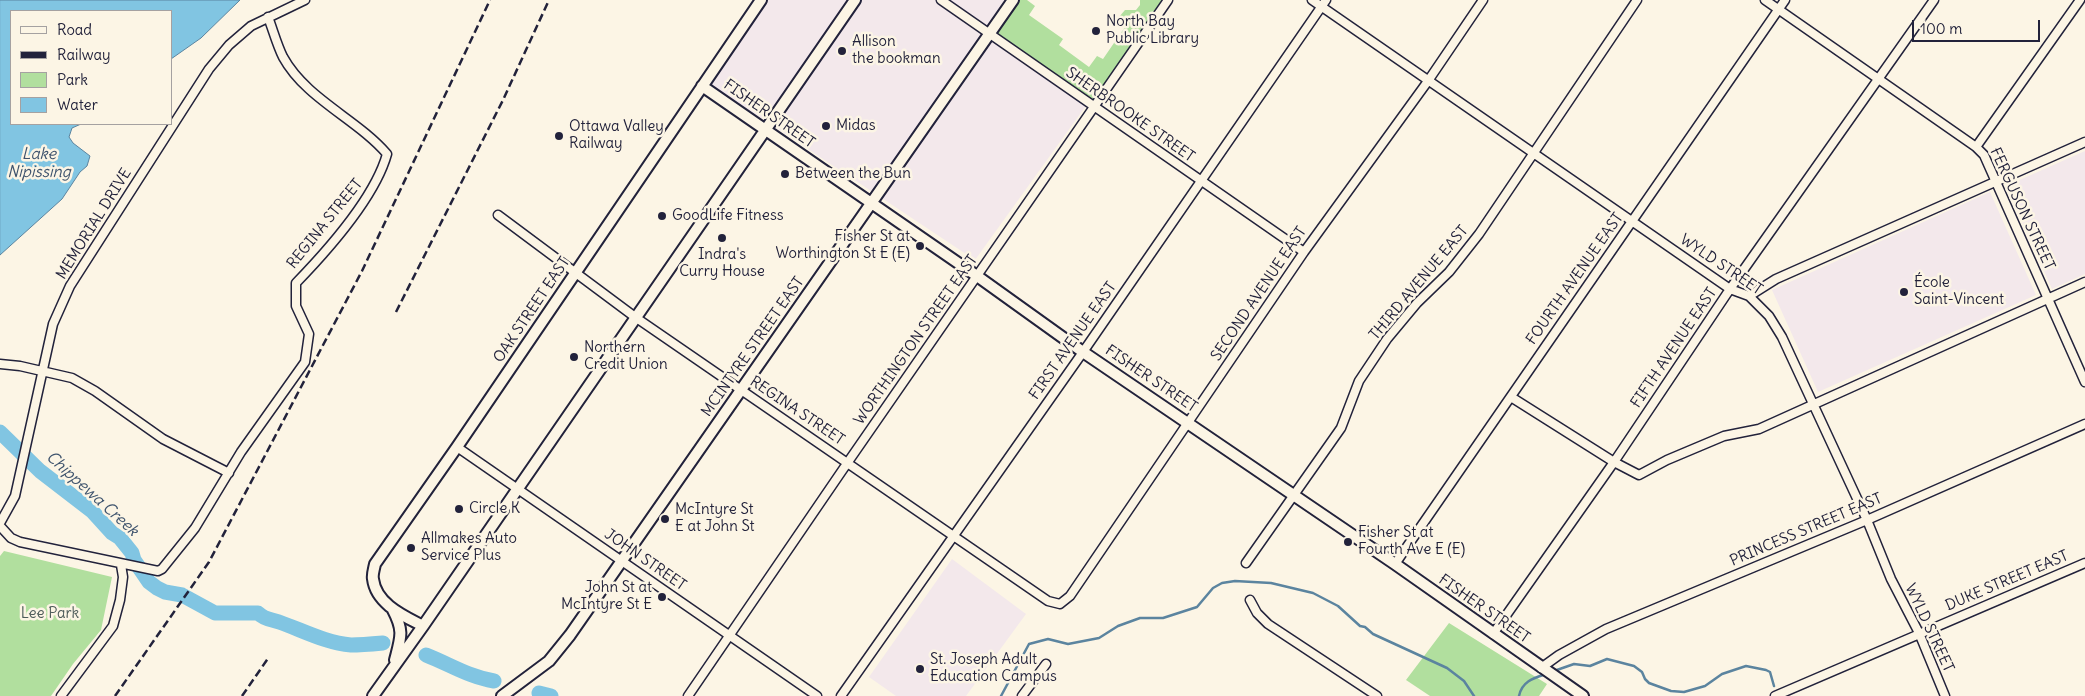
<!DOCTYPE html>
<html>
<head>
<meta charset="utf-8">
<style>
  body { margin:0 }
  #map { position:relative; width:2085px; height:696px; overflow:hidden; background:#fcf5e5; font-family:Delius,sans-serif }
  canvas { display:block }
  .legend { position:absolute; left:10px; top:10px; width:162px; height:115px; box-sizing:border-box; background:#fcf5e5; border:1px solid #a5a1a1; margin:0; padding:6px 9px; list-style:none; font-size:15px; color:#22223b }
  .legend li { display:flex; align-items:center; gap:10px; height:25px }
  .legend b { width:25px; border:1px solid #a5a1a1 }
  .scale { position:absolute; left:1912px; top:20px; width:128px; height:22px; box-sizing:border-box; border:2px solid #22223b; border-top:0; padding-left:6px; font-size:15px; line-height:18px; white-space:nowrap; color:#22223b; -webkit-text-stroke:4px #fcf5e5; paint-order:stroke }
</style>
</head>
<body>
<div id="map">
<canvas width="2085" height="696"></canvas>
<ul class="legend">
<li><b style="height:6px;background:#fcf5e5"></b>Road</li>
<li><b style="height:6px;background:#22223b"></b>Railway</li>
<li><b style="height:14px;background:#b1df9e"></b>Park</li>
<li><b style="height:14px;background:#81c5e2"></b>Water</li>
</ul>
<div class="scale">100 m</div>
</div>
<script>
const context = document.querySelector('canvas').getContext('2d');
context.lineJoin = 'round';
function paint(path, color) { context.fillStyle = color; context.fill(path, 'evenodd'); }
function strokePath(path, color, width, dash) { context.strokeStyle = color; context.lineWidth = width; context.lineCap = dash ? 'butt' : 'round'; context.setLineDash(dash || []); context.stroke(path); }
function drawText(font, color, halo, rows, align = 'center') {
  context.font = font + ' Delius,sans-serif'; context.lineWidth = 5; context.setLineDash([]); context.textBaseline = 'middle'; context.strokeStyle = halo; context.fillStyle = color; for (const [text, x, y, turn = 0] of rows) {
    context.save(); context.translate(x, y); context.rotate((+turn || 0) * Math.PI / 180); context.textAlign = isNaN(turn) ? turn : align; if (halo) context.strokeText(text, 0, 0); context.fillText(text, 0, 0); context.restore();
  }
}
paint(new Path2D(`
  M767 0H1012L1088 103 975 260 710 84Z
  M2085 151V274L2052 289 2006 186Z
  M1990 192 2036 295 1818 392 1772 290Z
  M952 559 1026 614 966 696H896L869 677Z`), '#f3e8eb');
paint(new Path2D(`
  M1013 0H1027L1035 6 1029 15 1063 39 1059 45 1089 67 1097 56 1103 59 1127 24 1119 17 1125 10H1136L1140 5V0H1168L1095 108 990 33Z
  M4 551 112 577 101 630 73 664 51 696H0V556Z
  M1449 623 1547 684 1539 696H1430L1406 680Z`), '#b1df9e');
const water = new Path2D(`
  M0 0H240L201 38 171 59V11H11V124H81L72 128 69 137 73 143 90 156 87 166 80 172 62 199 0 255Z`);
paint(water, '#81c5e2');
strokePath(water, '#5b849f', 1);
strokePath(new Path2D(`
  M1554 671 1574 664 1590 666 1607 659 1634 666 1642 672 1645 679 1649 683 1671 691 1684 692 1705 686 1722 674 1746 666 1766 670 1770 672 1774 686
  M1001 696 1029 644 1048 639 1068 644 1099 638 1118 626 1140 618H1163L1197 607 1213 588 1222 583 1235 581 1271 583 1313 593 1338 606 1360 626 1365 627 1373 634 1447 668 1464 681 1474 696
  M1519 696C1522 681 1534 678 1546 674`), '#5b849f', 2.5);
strokePath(new Path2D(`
  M0 432 40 471 92 511 112 533 120 538 132 553 134 560 149 582 157 588 165 592 182 595 215 613H258C265 620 271 619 279 622 302 630 326 643 351 645 361 645 372 644 383 643
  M426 655C449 664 469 677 494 681
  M539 693 551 696`), '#81c5e2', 15);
const street = new Path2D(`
  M941 0 1304 252
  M1312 0 1730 289 1749 296 1769 316 1782 337 1867 520 1891 579 1919 633 1945 696
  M1765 0 1976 147 1984 155 2085 382
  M1976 147 2080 0
  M498 215 635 317 1048 601 1060 604 1070 596 1304 252 1428 81 1483 0
  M1749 296 1776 279 2085 142
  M0 364 20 366 72 378 95 391 163 439 229 473
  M1511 397 1614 462 1639 475 1667 460 1724 436 1759 429 2085 282
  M457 447 817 696
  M0 523 15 496 53 324 70 286 209 69 229 45 251 26 305 0
  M0 526 11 538 20 542 158 571 162 569 195 528 241 452 305 362 309 334 296 306V283C327 251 375 197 387 154 357 119 306 99 283 57 277 45 273 30 268 17
  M1246 563 1341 428 1359 381 1387 339 1417 303 1449 272 1479 234 1637 0
  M1395 564 1785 0
  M1250 600 1257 613 1268 624 1377 696
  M1493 634 1614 462 1730 289 1934 0
  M1541 668 1559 655 1606 629 1867 520 2085 424
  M61 696 113 626 120 600 123 577 121 565
  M688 696 848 462 1168 0
  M841 696 1083 352 1326 0
  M1022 696 1046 664
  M1775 696 2085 563`);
const secondary = new Path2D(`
  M702 86 977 276 1083 352 1395 564 1583 696
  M393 610C404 631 401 637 395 660
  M423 626C404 616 376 604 373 579 372 575 374 569 375 564L457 447 761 0
  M373 696 423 626 855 0
  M502 696 549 661 570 635 1013 0`);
strokePath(street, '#22223b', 11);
strokePath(secondary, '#22223b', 14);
strokePath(street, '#fcf5e5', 8);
strokePath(secondary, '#fcf5e5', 10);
strokePath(new Path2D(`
  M396 312 503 100 549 0
  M115 696 209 562 362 271 490 0
  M242 696 269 657`), '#22223b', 2.5, [8, 4]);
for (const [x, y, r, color] of [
  [1096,31,5,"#22223b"],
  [842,51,5,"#22223b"],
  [826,126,5,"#22223b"],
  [559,136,5,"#22223b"],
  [785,174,5,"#22223b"],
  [662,216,5,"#22223b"],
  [722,238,5,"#22223b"],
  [920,246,5,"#22223b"],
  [1904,292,5,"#22223b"],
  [574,357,5,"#22223b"],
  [459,509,5,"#22223b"],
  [665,519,5,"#22223b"],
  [1348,542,5,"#22223b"],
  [411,548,5,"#22223b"],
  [662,597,5,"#22223b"],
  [920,669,5,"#22223b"]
]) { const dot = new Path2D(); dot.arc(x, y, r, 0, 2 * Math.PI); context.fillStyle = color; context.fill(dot); strokePath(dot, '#fcf5e5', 2); }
drawText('15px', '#22223b', '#fcf5e5', [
  ["North Bay",1106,22],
  ["Public Library",1106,39],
  ["Allison",852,42],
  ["the bookman",852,59],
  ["Midas",836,126],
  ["Ottawa Valley",569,127],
  ["Railway",569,144],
  ["Between the Bun",795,174],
  ["GoodLife Fitness",672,216],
  ["Fisher St at",910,237,"right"],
  ["Worthington St E (E)",910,254,"right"],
  ["Indra's",722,255,"center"],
  ["Curry House",722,272,"center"],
  ["École",1914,283],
  ["Saint-Vincent",1914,300],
  ["Northern",584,348],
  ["Credit Union",584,365],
  ["Circle K",469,509],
  ["McIntyre St",675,510],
  ["E at John St",675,527],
  ["Fisher St at",1358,533],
  ["Fourth Ave E (E)",1358,550],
  ["Allmakes Auto",421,539],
  ["Service Plus",421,556],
  ["John St at",652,588,"right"],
  ["McIntyre St E",652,605,"right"],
  ["St. Joseph Adult",930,660],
  ["Education Campus",930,677]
], 'left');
drawText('15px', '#22223b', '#fcf5e5', [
  ["FISHER STREET",769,114,35],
  ["SHERBROOKE STREET",1130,115,35],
  ["FERGUSON STREET",2022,209,65],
  ["MEMORIAL DRIVE",94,224,-58],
  ["REGINA STREET",325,224,-51],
  ["WYLD STREET",1721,265,34],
  ["FOURTH AVENUE EAST",1575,279,-55],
  ["THIRD AVENUE EAST",1419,283,-50],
  ["SECOND AVENUE EAST",1259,294,-56],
  ["OAK STREET EAST",532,310,-56],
  ["WORTHINGTON STREET EAST",916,340,-55],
  ["FIRST AVENUE EAST",1073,341,-55],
  ["MCINTYRE STREET EAST",753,347,-55],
  ["FIFTH AVENUE EAST",1674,348,-56],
  ["FISHER STREET",1151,379,34],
  ["REGINA STREET",797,411,34],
  ["PRINCESS STREET EAST",1806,530,-23],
  ["JOHN STREET",645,560,35],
  ["DUKE STREET EAST",2007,581,-23],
  ["FISHER STREET",1484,609,35],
  ["WYLD STREET",1929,628,65]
]);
drawText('15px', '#4d5b59', '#fcf5e5', [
  ["Lee Park",50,614]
]);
drawText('italic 16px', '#3e536d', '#fcf5e5', [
  ["Lake",39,154],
  ["Nipissing",39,172],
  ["Chippewa Creek",92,494,42]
]);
</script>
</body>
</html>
